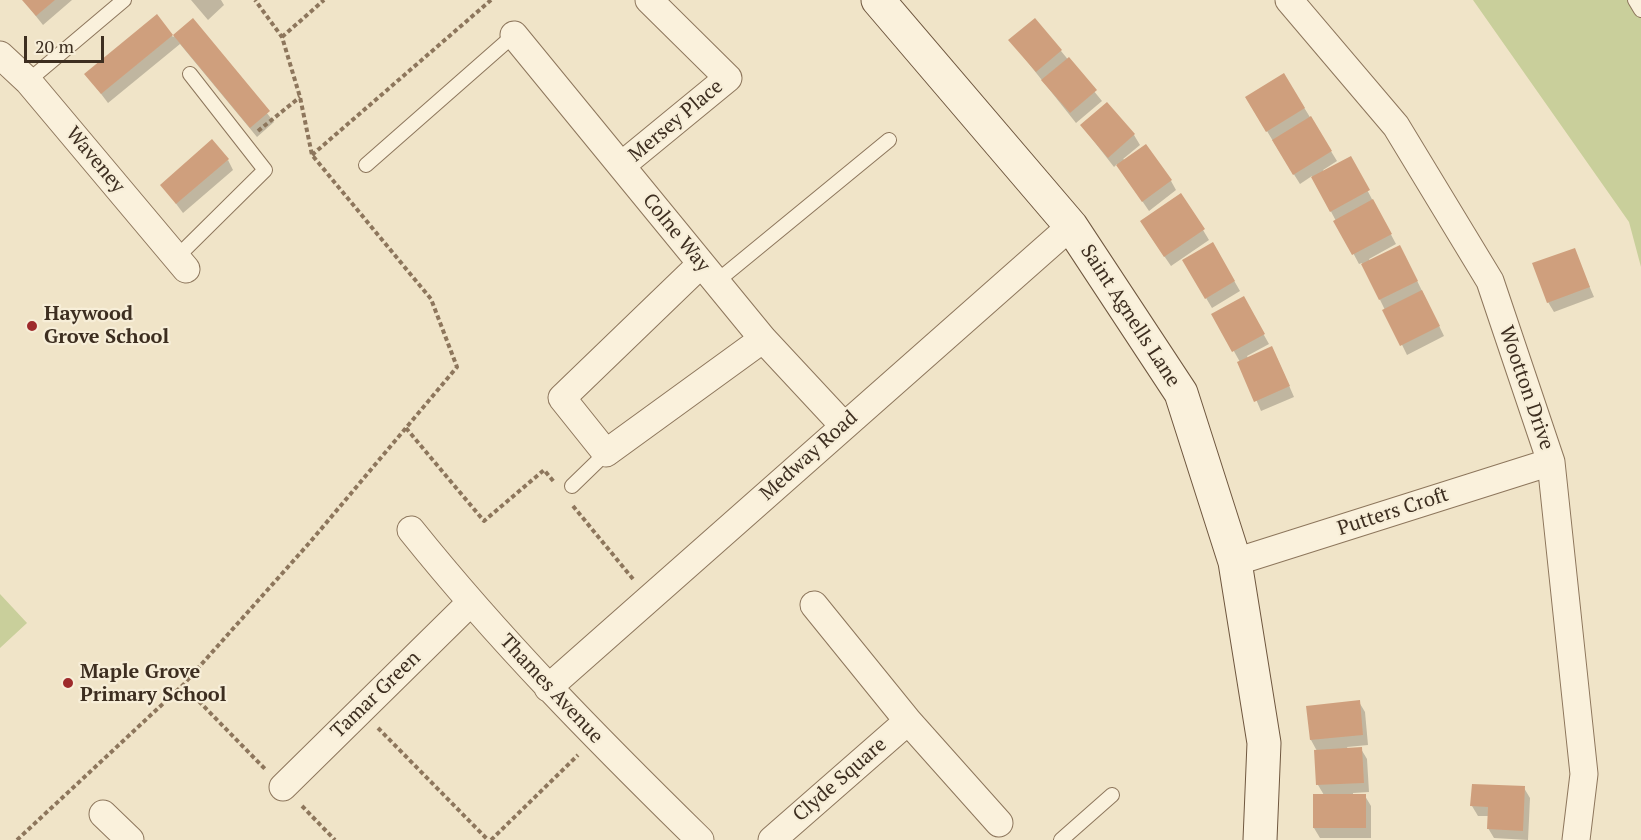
<!DOCTYPE html>
<html>
<head>
<meta charset="utf-8">
<style>
  body { margin:0 }
  #map { position:relative; width:1641px; height:840px; overflow:hidden; background:#f0e4c8; font-family:"PT Serif",serif }
  canvas { display:block }
  .scale { position:absolute; left:24px; top:36px; width:80px; height:27px; box-sizing:border-box; border:3px solid #3d2e20; border-top:0; padding-left:8px; font-size:18px; line-height:21px; white-space:nowrap; color:#3d2e20; -webkit-text-stroke:4px #f7eed8; paint-order:stroke }
</style>
</head>
<body>
<div id="map">
<canvas width="1641" height="840"></canvas>
<div class="scale">20 m</div>
</div>
<script>
const context = document.querySelector('canvas').getContext('2d');
context.lineJoin = 'round';
function paint(path, color) { context.fillStyle = color; context.fill(path, 'evenodd'); }
function strokePath(path, color, width, dash) { context.strokeStyle = color; context.lineWidth = width; context.lineCap = dash ? 'butt' : 'round'; context.setLineDash(dash || []); context.stroke(path); }
function drawText(font, color, halo, rows, align = 'center') {
  context.font = font + ' "PT Serif",serif'; context.lineWidth = 4.5; context.setLineDash([]); context.textBaseline = 'middle'; context.strokeStyle = halo; context.fillStyle = color; for (const [text, x, y, turn = 0] of rows) {
    context.save(); context.translate(x, y); context.rotate((+turn || 0) * Math.PI / 180); context.textAlign = isNaN(turn) ? turn : align; if (halo) context.strokeText(text, 0, 0); context.fillText(text, 0, 0); context.restore();
  }
}
paint(new Path2D(`
  M1473 0H1641V267L1629 222Z
  M0 594 27 623 0 648Z`), '#c9cf9b');
paint(new Path2D(`
  M23 0H72L43 25Z
  M191 0H221L224 5 208 20Z
  M156 16 173 37 193 21 274 122 257 137 180 44 108 103 86 74Z
  M1010 40 1061 51 1102 101 1076 123Z
  M1284 75 1337 161 1323 170 1324 172 1350 158 1396 244 1369 259 1370 261 1405 256 1444 336 1407 355 1362 263 1359 264 1312 176 1300 184 1273 141 1247 98Z
  M1082 126 1134 135 1140 145 1123 159 1171 181 1176 190 1149 211 1117 164 1114 167Z
  M228 160 233 170 183 213 162 185Z
  M1203 230 1209 240 1171 266 1147 231Z
  M1213 244 1240 291 1212 308 1184 261Z
  M1574 250 1594 297 1554 312 1548 302Z
  M1243 298 1269 344 1247 356 1248 358H1277L1294 397 1261 411 1240 362 1213 314Z
  M1359 702 1365 712 1368 745 1347 747 1348 749H1361L1367 759 1369 792 1353 793V796H1365L1371 806V838H1320L1314 828 1324 795 1318 785 1317 751 1311 740 1308 707Z
  M1524 788 1530 798 1528 840 1494 838 1488 828 1489 816H1478L1472 806Z`), '#0003');
paint(new Path2D(`
  M22 0H55L36 16Z
  M157 14 173 35 193 18 270 111 250 128 173 35 101 94 84 74Z
  M1035 18 1062 50 1036 72 1008 40Z
  M1069 57 1097 90 1070 113 1041 80Z
  M1284 73 1305 108 1266 132 1245 97Z
  M1107 102 1135 134 1108 158 1080 125Z
  M1311 116 1332 151 1293 175 1272 140Z
  M212 139 229 159 176 204 160 185Z
  M1146 144 1172 180 1142 202 1116 165Z
  M1351 156 1370 190 1330 212 1311 177Z
  M1181 193 1205 229 1164 257 1140 221Z
  M1373 199 1392 234 1352 255 1333 221Z
  M1213 242 1235 281 1205 299 1182 260Z
  M1400 245 1418 281 1379 300 1361 264Z
  M1575 248 1590 287 1547 303 1532 263Z
  M1422 290 1440 326 1400 346 1382 310Z
  M1244 296 1265 334 1232 352 1211 314Z
  M1272 346 1290 386 1254 402 1237 362Z
  M1360 700 1363 735 1310 740 1306 706Z
  M1362 747 1364 783 1316 785 1314 750Z
  M1472 784 1525 786 1523 831 1487 829 1488 807 1470 806Z
  M1313 794H1366V828H1313Z`), '#cf9f7d');
const lane = new Path2D(`
  M1635 0 1641 10
  M28 81 124 0
  M366 165 514 35
  M177 257 265 170 190 74
  M716 282 889 140
  M572 486 606 453
  M1061 840 1112 795`);
const street = new Path2D(`
  M1289 0 1396 126 1490 281 1551 462 1584 774 1576 840
  M514 35 763 339 844 426
  M0 55 28 81 186 269
  M622 165 728 78 649 0
  M701 264 562 398 606 453 763 339
  M411 530C500 641 599 741 700 840
  M1235 562 1551 462
  M814 605 908 721 999 823
  M548 688 1071 226
  M283 787 470 603
  M103 814 130 840
  M772 840 908 721`);
const secondary = new Path2D(`
  M878 0 1071 226 1181 393 1235 562 1264 743 1260 840`);
strokePath(lane, '#8d765c', 16);
strokePath(street, '#8d765c', 29);
strokePath(secondary, '#6f573f', 35);
strokePath(new Path2D(`
  M282 37 324 0
  M258 131 300 97
  M312 155 491 0
  M406 428 484 521 544 470 554 482
  M573 506 633 579
  M183 685 265 769
  M378 728 488 840
  M302 806 335 840
  M17 840 183 685 311 541 457 367 431 299 312 155 300 97 282 37 255 0
  M491 840 578 755`), '#8d765c', 4, [4.5, 3]);
strokePath(lane, '#faf1dc', 14);
strokePath(street, '#faf1dc', 27);
strokePath(secondary, '#faf1dc', 33);
for (const [x, y, r, color] of [
  [32,326,6,"#9e2a2b"],
  [68,683,6,"#9e2a2b"]
]) { const dot = new Path2D(); dot.arc(x, y, r, 0, 2 * Math.PI); context.fillStyle = color; context.fill(dot); strokePath(dot, '#f7eed8', 2); }
drawText('20px', '#3d2e20', '#f7eed8', [
  ["Mersey Place",676,121,-40],
  ["Waveney",95,160,50],
  ["Colne Way",676,233,51],
  ["Saint Agnells Lane",1130,316,57],
  ["Wootton Drive",1526,388,71],
  ["Medway Road",809,456,-42],
  ["Putters Croft",1393,512,-18],
  ["Thames Avenue",551,689,47],
  ["Tamar Green",376,695,-44],
  ["Clyde Square",840,780,-41]
]);
drawText('bold 20px', '#3d2e20', '#f7eed8', [
  ["Haywood",44,314],
  ["Grove School",44,337],
  ["Maple Grove",80,672],
  ["Primary School",80,695]
], 'left');
</script>
</body>
</html>
